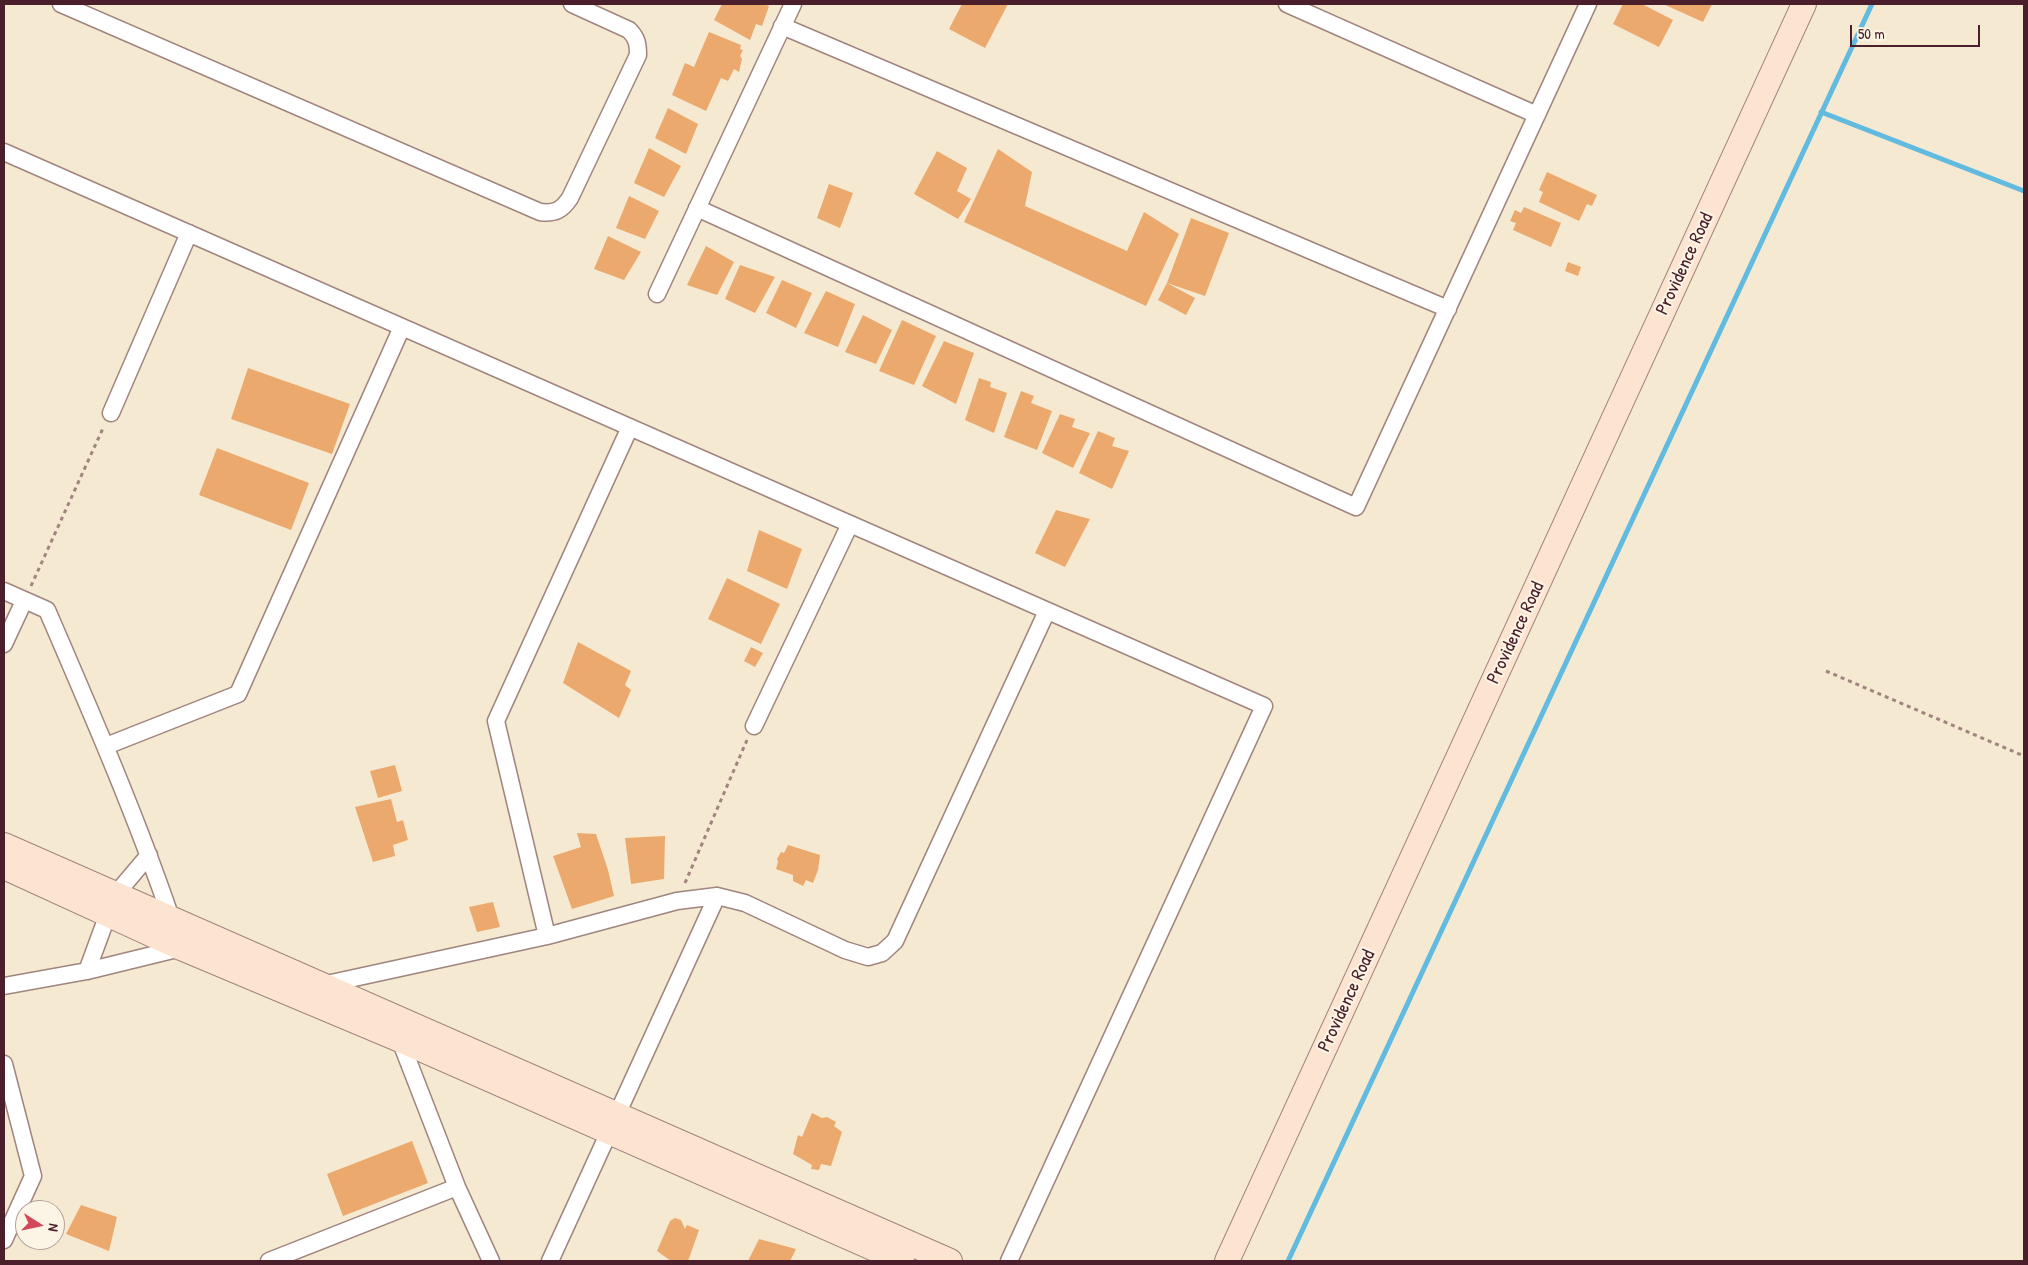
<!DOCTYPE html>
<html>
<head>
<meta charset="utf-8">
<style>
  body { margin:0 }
  #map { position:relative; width:2028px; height:1265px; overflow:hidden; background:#f5e9d1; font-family:"Patrick Hand",sans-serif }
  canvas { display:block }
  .frame { position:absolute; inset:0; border:5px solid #4a1f2b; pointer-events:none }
  .north { position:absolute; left:15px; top:1200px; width:50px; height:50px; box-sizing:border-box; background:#fcf5e5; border:1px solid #b59f9b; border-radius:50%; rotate:100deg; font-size:14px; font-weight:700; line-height:20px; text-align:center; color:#4a1f2b }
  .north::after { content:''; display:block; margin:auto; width:18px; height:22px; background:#d1495b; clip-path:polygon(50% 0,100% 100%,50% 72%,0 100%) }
  .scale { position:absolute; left:1850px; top:25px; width:130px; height:22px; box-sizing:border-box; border:2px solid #4a1f2b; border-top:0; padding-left:6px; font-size:15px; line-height:18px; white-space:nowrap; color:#4a1f2b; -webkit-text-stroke:4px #fcf5e5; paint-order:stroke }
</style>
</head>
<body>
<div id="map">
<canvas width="2028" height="1265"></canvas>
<div class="frame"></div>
<div class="north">N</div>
<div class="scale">50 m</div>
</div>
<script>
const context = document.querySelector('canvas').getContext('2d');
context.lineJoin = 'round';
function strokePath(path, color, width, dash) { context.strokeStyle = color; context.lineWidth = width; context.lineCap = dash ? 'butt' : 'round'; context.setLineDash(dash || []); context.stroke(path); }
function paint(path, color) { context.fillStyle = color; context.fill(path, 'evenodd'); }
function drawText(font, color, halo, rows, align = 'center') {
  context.font = font + ' "Patrick Hand",sans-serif'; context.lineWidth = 4; context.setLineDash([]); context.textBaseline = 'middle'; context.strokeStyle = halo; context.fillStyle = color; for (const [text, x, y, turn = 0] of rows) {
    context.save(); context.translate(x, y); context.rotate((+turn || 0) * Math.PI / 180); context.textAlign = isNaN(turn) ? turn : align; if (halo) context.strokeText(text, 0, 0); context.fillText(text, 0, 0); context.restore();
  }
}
strokePath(new Path2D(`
  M1821 112 2024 191
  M1288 1261 1872 4`), '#61badf', 5);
paint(new Path2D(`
  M722 4H764L769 6 762 26 756 24 750 40 714 20Z
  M962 4H1008L985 48 949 29Z
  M1623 4H1642L1673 20 1659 47 1613 24Z
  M1663 4H1712L1703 22Z
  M709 32 741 45 740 49 743 50 740 56 742 59 739 72 734 69 728 81 721 78 706 111 672 95 685 63 694 67Z
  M668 108 698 124 686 154 655 138Z
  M649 148 681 166 664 197 634 183Z
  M998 149 1032 172 1025 206 1127 251 1144 212 1179 234 1146 306 964 222Z
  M937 151 967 168 957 191 971 199 958 219 914 194Z
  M1547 172 1597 195 1592 206 1587 204 1579 221 1539 202 1543 192 1539 190Z
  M829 184 853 193 840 228 817 218Z
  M629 196 659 211 645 239 616 228Z
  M1524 207 1561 223 1551 247 1513 230 1516 223 1510 221 1515 210 1521 213Z
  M1191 218 1229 233 1205 296 1167 283Z
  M608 236 641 252 624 280 594 269Z
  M706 246 734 262 717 295 687 285Z
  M1568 262 1581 267 1578 276 1565 271Z
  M740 265 775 277 755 313 725 299Z
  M782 280 812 293 796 328 766 313Z
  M1167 283 1195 298 1186 315 1158 300Z
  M826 291 855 304 838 347 804 333Z
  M863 315 892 330 876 364 845 352Z
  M902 320 936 336 914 385 879 371Z
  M944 341 974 353 956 404 922 386Z
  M248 368 350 404 332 454 231 419Z
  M979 378 991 382 990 387 1007 393 994 433 965 420Z
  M1021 391 1034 396 1031 403 1052 411 1037 450 1004 437Z
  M1060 414 1075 419 1072 427 1090 433 1073 468 1042 453Z
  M1098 431 1115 438 1112 446 1129 451 1112 489 1079 473Z
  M217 448 309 483 291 530 199 495Z
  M1056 510 1090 519 1065 567 1035 553Z
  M759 530 802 549 787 589 747 571Z
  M727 578 780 604 761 644 708 619Z
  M578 642 631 671 625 685 631 690 619 718 563 683Z
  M751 647 763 653 755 667 744 661Z
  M395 765 402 791 378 798 370 771Z
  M391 799 397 822 403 820 408 840 393 845 395 856 373 862 355 807Z
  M577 833 596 834 608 870 614 896 572 909 553 856 581 847Z
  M665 836 664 879 631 884 625 838Z
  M788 845 820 855 818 870 813 883 806 880 803 886 793 881V875L776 869 778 862 777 859 781 852 784 853Z
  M493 902 500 927 477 932 469 907Z
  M812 1113 822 1118 827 1117 836 1122 834 1126 842 1132 831 1166 821 1164 819 1170 811 1169 812 1165 793 1154 798 1135 802 1137Z
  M412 1141 428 1183 343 1216 327 1174Z
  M81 1205 117 1217 109 1251 66 1234Z
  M675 1218 681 1220 685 1229 687 1225 699 1230 688 1261H671L657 1251 670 1221Z
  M759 1239 796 1249 790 1261H748Z`), '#eba96d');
const street = new Path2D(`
  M61 4 540 212C555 214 562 210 570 198L638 55C638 44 637 38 629 30L572 4
  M1287 4 1537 115
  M782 26 1448 309
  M4 152 1264 706 1009 1261
  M697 208 1356 507 1588 4
  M657 294 793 4
  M111 413 189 233
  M4 591 47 610C91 712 135 813 171 918
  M4 644 24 601
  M754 726 850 524
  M106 746 238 694 402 327
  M116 894 149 855
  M547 936 496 721 630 427
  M87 971 108 914
  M322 985 547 936 677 901 717 896 745 903 845 950 868 957 882 953 895 941 1047 611
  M4 986 87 971 181 948
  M400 1040 457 1187 491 1261
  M4 1064 33 1176 4 1240
  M269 1261 457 1187
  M550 1261 717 896`);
const secondary = new Path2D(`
  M4 845 950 1261
  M4 867 181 948 400 1040 902 1261
  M1227 1261 1804 4`);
strokePath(street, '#a0847e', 19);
strokePath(secondary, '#a0847e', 26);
strokePath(new Path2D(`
  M31 586 104 426
  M1826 671 2024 756
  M685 883 747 740`), '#a0847e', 3, [4, 4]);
strokePath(street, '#fff', 16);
strokePath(secondary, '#fde4d1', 24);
drawText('19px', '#4a1f2b', '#fcf5e5', [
  ["Providence Road",1685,264,-65],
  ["Providence Road",1516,633,-65],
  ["Providence Road",1347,1001,-65]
]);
</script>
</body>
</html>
